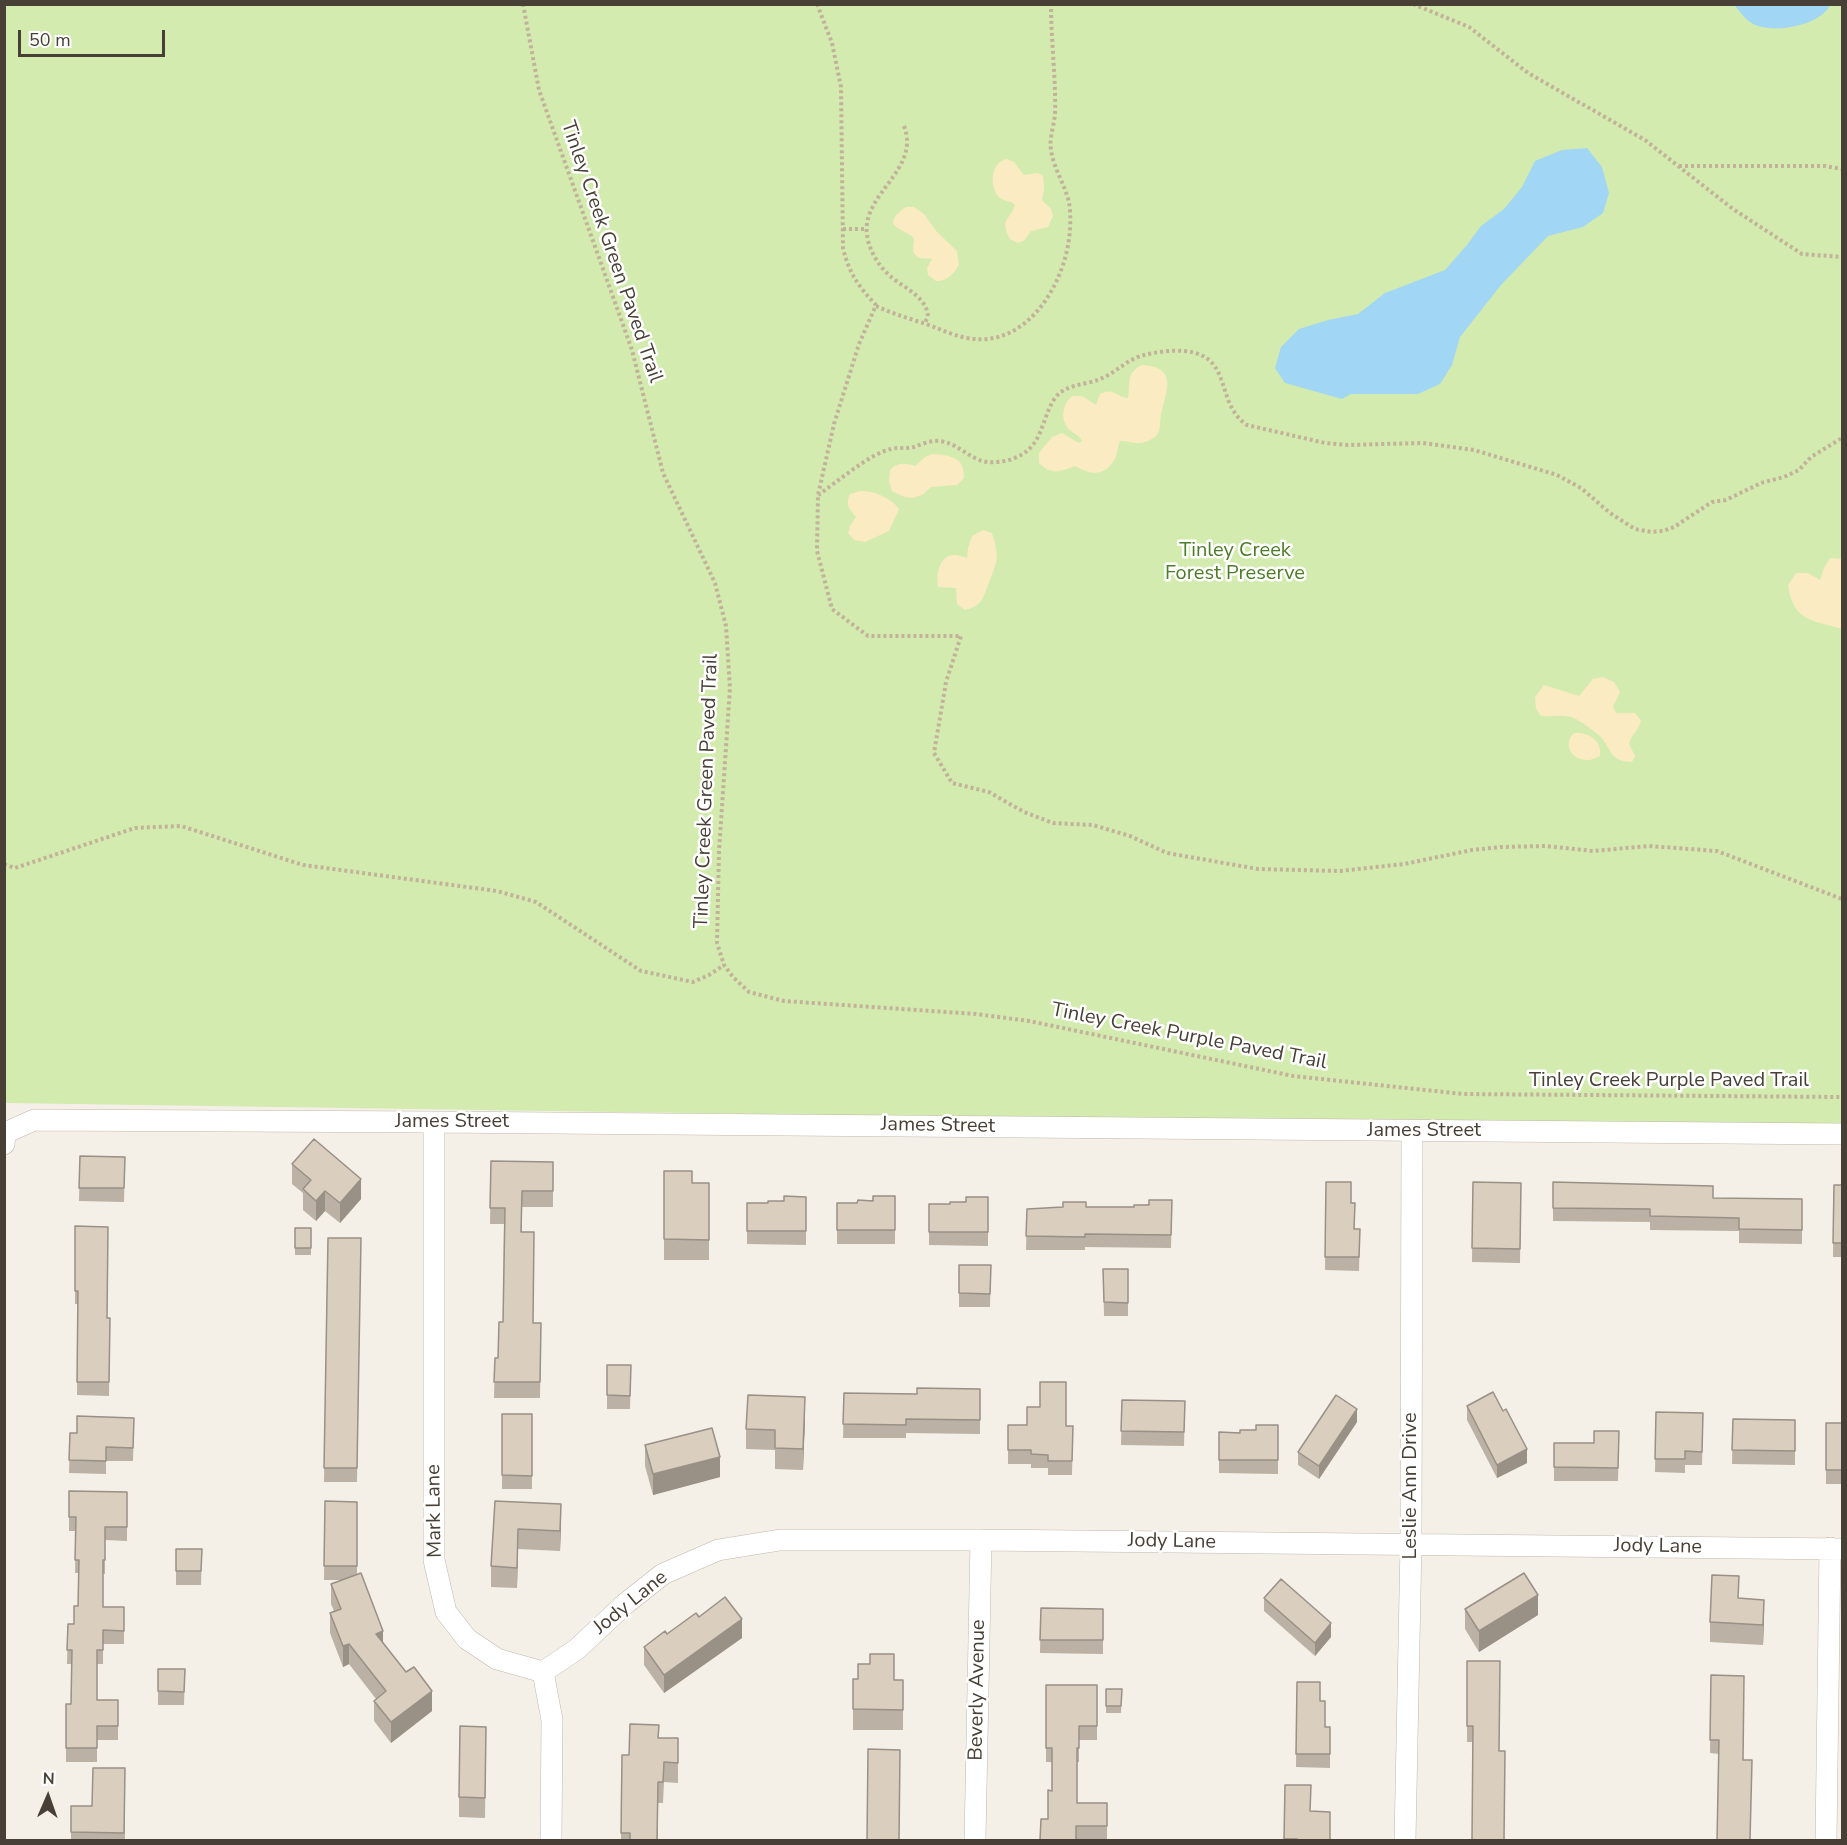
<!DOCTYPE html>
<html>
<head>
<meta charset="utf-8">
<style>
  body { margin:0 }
  #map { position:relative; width:1847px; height:1845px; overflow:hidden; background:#f4f0e8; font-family:"Nunito Sans",sans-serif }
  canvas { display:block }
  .frame { position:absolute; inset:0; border:6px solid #484036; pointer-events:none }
  .north { position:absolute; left:18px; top:1767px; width:60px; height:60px; -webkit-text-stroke:4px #fff; paint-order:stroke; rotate:2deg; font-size:16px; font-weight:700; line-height:24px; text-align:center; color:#484036 }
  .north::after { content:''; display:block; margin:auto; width:21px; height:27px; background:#484036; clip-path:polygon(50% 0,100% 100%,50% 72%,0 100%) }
  .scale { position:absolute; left:18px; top:30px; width:147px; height:27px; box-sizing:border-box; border:3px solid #484036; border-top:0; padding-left:8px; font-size:18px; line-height:21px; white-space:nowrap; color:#484036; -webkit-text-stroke:4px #fff; paint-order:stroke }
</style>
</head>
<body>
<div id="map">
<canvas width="1847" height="1845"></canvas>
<div class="frame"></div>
<div class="north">N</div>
<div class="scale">50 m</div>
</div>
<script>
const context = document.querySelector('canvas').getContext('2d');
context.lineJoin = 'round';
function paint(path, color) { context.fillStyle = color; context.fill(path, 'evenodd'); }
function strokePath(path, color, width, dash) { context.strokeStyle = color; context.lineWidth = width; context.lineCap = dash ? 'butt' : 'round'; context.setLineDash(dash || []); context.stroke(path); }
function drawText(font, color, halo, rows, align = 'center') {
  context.font = font + ' "Nunito Sans",sans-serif'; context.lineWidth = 5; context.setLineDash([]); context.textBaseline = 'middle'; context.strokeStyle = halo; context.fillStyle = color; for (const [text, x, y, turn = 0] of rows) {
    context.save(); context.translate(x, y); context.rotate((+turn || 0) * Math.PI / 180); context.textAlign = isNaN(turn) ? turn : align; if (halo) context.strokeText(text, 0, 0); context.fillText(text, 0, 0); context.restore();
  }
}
paint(new Path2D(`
  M5 5H1842V1130L5 1103Z`), '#d3ebaf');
paint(new Path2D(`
  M1007 159 1014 162 1024 175 1038 173 1043 176 1044 188 1042 200 1051 209 1053 216 1048 227 1031 231 1024 241 1018 243 1010 239C999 218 1010 221 1015 205 1011 200 1003 202 998 196 989 184 991 162 1007 159Z
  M906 207H914L924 214 937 232 957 251 959 265C954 274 946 282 936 281L928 275 927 268 932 259C923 258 918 261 913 251L914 238C906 229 877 227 906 207Z
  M1142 365C1180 367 1165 393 1161 415 1159 425 1162 434 1152 439 1137 447 1133 441 1120 441 1117 447 1118 455 1114 460 1104 478 1089 474 1075 466 1060 472 1051 475 1039 463V453L1052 437 1062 433 1079 443 1082 441C1079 435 1076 435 1071 431 1059 421 1062 405 1072 396H1082L1096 405 1100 394C1115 387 1115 397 1128 398 1131 382 1125 374 1142 365Z
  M932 454C950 455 965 457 964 478L957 485 931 487C918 501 908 500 892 491L889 481 890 470C898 462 905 463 915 466L925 457Z
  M861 491C875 491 891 498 899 509L889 531 865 542 854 540 848 533 850 526 856 517C849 509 845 505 850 494Z
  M983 530 992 533C1001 561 996 563 987 588 982 601 980 606 965 610L957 604 956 588 938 587C936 575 939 556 953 555 958 554 962 557 967 558L968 548 972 536Z
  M1830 558 1842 559V629C1813 620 1793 622 1788 585L1796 573H1808L1820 580 1824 568Z
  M1603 677 1614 682 1620 692 1613 707 1616 713H1635L1641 720C1638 733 1632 733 1629 744L1635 756 1632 762C1609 761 1613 751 1601 737 1597 733 1579 720 1574 718 1563 714 1552 717 1541 716L1536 709 1535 697 1544 685 1579 696 1593 679Z
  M1574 733C1589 732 1602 740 1600 756 1595 758 1590 761 1586 760 1570 759 1563 743 1574 733Z`), '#faebc2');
paint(new Path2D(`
  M1735 5V4L1830 5C1820 26 1773 34 1753 24 1746 20 1741 13 1736 7Z
  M1587 148 1602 167 1609 193 1603 213 1583 227 1548 236 1501 285 1460 337 1452 365 1440 384 1418 394H1351L1342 399 1285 383 1275 368 1281 347 1299 329 1328 320 1358 314 1385 293 1445 270 1467 245 1481 226 1504 209 1522 187 1535 161 1562 150Z`), '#a1d7f4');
const minor = new Path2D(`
  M434 1122V1560L446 1612 467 1639 497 1659 543 1672 552 1720 551 1840
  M4 1144 5 1133 34 1120 434 1122 1842 1134
  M543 1672 577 1649 625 1604 663 1574 718 1550 780 1540H981L1842 1549
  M975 1840 981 1540
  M1405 1840 1411 1544 1412 1131
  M1826 1840 1830 1548`);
strokePath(minor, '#c1b7aa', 22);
strokePath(new Path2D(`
  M523 4 539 90 632 350 663 473 715 583 726 626 730 688 719 851 717 943 724 965 733 977 749 992 784 1001 976 1014 1029 1021 1293 1076 1463 1094 1842 1097
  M817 4 832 43 841 87 843 248C849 273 858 286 876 305L859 344 834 424 818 495 817 551 832 609 868 636H961L946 682 934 753 952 783 989 792 1024 812 1053 823 1093 825 1130 836 1167 853 1258 869 1340 871 1404 864 1472 850 1501 847 1546 846 1593 851 1649 846 1717 851 1842 899
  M1413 4 1469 27 1528 73 1645 140 1733 209 1802 254 1842 257
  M904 126C921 170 861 194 867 235 869 250 878 265 889 275 903 288 927 296 928 317L924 324
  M1679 166H1825L1842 169
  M843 229H867
  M876 306C891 313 907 318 923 323 938 328 951 335 967 338 1005 345 1034 322 1052 290 1065 266 1072 239 1070 211 1069 189 1054 172 1051 150 1049 138 1054 126 1055 114 1056 78 1051 41 1051 4
  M818 495C837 482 871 453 891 449 899 447 906 449 914 447 922 444 931 440 940 441 955 443 964 453 977 459 989 465 1009 462 1021 455 1043 443 1042 417 1055 398 1065 384 1086 385 1100 379 1116 373 1127 359 1144 355 1156 352 1172 350 1184 351 1234 355 1214 403 1247 425L1325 443 1348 445 1423 443 1474 450 1557 475 1581 488 1610 513 1635 529 1652 532 1663 531 1674 527 1712 502 1726 500 1761 483 1784 477 1799 470 1811 457 1842 438
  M4 864 15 868 135 828 181 826 303 865 497 891 536 902 641 971 693 982 709 975 724 965`), '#c3b29a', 4, [3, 3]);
strokePath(minor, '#fff', 21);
paint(new Path2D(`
  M80 1156 125 1157 124 1202 79 1201Z
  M491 1161 553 1162V1207H522V1232L533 1323H541L540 1398H494L495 1358H498L503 1322 504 1224H490Z
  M292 1164 361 1199 340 1223 325 1211 316 1221 303 1210V1193L292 1184Z
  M664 1171 692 1183H709V1260H664Z
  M1326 1182 1351 1203 1355 1229H1360L1359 1271 1325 1270Z
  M1473 1182 1521 1183 1520 1263 1472 1262Z
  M1553 1182 1713 1198 1802 1199V1244L1739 1243V1231L1650 1230V1222L1553 1221Z
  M1834 1185H1842V1257H1833Z
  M895 1196V1244H837V1203H857Z
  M806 1197V1245L747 1244V1203H768Z
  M988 1197V1246L929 1245V1204H950Z
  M1172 1200 1171 1248 1085 1247V1250H1026L1027 1209 1086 1207H1134Z
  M75 1226 107 1318H110L109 1396 77 1395 78 1304H75Z
  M295 1228H311V1255H295Z
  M328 1238H361L357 1482H324Z
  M959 1265H991L990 1307H959Z
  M1103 1269H1128V1316H1104Z
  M607 1365H631L630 1409H607Z
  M980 1389V1434L906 1433V1438H843L844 1393 917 1394Z
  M1122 1400 1185 1401 1184 1446 1121 1445Z
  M1467 1406 1503 1411 1527 1463 1497 1478 1467 1420Z
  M1656 1412 1703 1413 1702 1465H1685V1473L1655 1472Z
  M502 1414H532V1489H502Z
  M805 1417 803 1470 775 1469V1450L746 1449V1429Z
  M134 1418 133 1461H106V1474L69 1473 70 1433H77Z
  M1733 1419 1795 1420V1465L1732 1464Z
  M1357 1422 1319 1479 1298 1465V1452Z
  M1826 1423H1842V1484H1826Z
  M1008 1425 1073 1426 1072 1475H1048V1468H1031V1464H1008Z
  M1278 1425V1474L1219 1473V1432L1240 1433Z
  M1619 1431 1618 1481H1554V1443H1594Z
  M645 1445 720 1477 653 1495 645 1466Z
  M69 1491 127 1492V1541L105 1540V1574H103V1607H124V1644H103V1664H97V1700H118V1740H97V1762H66V1704H71L72 1664H67L68 1624H74L78 1606 79 1573H75L76 1531H69Z
  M325 1501 357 1502V1574L383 1642 432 1711 391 1743 374 1721V1701L376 1699 349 1664 343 1667 330 1633V1613L334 1611 331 1604V1584L341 1580H324Z
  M495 1501 561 1525 560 1551 518 1549 517 1588 491 1587V1566Z
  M176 1549H202L201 1585H176Z
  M1264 1598 1331 1637 1315 1656 1264 1611Z
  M1739 1598 1764 1620 1763 1645 1710 1642V1622Z
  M1041 1608 1103 1609V1654L1040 1653Z
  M1465 1609 1538 1615 1479 1652 1465 1629Z
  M699 1617 742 1638 664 1693 644 1665V1647Z
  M1467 1661 1499 1751 1504 1840 1472 1742H1467Z
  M158 1669H185L184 1705H158Z
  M1711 1675 1743 1760 1750 1840 1719 1754 1710 1753Z
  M853 1679 903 1680V1730H853Z
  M1297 1682 1320 1701 1325 1727H1330V1768L1296 1767Z
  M1046 1685H1097V1740H1079V1762H1077V1803H1107V1839H1076L1048 1819 1052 1791V1762H1046Z
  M1106 1689H1122L1121 1713H1106Z
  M486 1727 485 1818 459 1817V1797Z
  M659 1738H678V1783L664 1782 663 1803H658V1840H621V1784L629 1755Z
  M125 1768V1840H71V1806H92Z
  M1285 1785 1310 1811 1330 1840H1284Z`), '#bbb1a4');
paint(new Path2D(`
  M361 1179V1199L340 1223V1203Z
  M325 1191V1211L316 1221V1201Z
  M805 1397V1417L803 1470V1449Z
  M1357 1409V1422L1319 1479V1466Z
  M1527 1449V1463L1497 1478V1465Z
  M720 1457V1477L653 1495V1474Z
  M561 1504V1525L560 1551V1531Z
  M518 1529V1549L517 1588V1568Z
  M1538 1595V1615L1479 1652V1631Z
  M1764 1600V1620L1763 1645V1625Z
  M742 1619V1638L664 1693V1675Z
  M1331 1623V1637L1315 1656V1643Z
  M383 1631V1652L376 1634Z
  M349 1644V1664L343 1667V1646Z
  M432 1691V1711L391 1743V1722Z`), '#999086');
const building = new Path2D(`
  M314 1139 361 1179 340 1203 325 1191 316 1201 303 1189 311 1180 292 1164Z
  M80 1156 125 1157 124 1188H79Z
  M491 1161 553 1162V1191H522L521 1232H534L533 1323H541L540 1382H494L495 1358H498L499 1322H503L505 1208H490Z
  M664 1171H692V1183H709V1240L664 1239Z
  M1326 1182H1351V1203H1355L1354 1229H1360L1359 1257H1325Z
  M1473 1182 1521 1183 1520 1249 1472 1248Z
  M1553 1182 1713 1186V1198L1802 1199V1230L1739 1229V1218L1650 1216V1209L1553 1208Z
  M1834 1185H1842V1243H1833Z
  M784 1196 806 1197V1231H747V1203H768V1201H784Z
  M873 1196H895V1230H837V1203H857L858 1200 873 1201Z
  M966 1197H988V1232H929V1204H950V1202H966Z
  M1149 1200H1172L1171 1235 1085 1234V1237L1026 1236 1027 1209 1063 1207V1202H1086V1207H1134V1205H1149Z
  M75 1226 108 1227 107 1318H110L109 1382H77L78 1291H75Z
  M295 1228H311V1248H295Z
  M328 1238H361L357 1468H324Z
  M959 1265H991L990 1294 959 1293Z
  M1103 1269H1128V1303L1104 1302Z
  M607 1365H631L630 1396 607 1395Z
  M1040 1382H1066V1426H1073L1072 1461H1048V1455L1031 1454V1450H1008V1425H1027V1407H1040Z
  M917 1388 980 1389V1420L906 1419V1425L843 1424 844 1393 917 1394Z
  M1493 1392 1503 1411 1506 1409 1527 1449 1497 1465 1467 1406Z
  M748 1395 805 1397 803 1449 775 1448V1430L746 1429Z
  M1336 1395 1357 1409 1319 1466 1298 1452Z
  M1122 1400 1185 1401 1184 1432 1121 1431Z
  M1656 1412 1703 1413 1702 1452 1685 1451V1459H1655Z
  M502 1414H532V1476L502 1475Z
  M77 1416 134 1418 133 1448 106 1447V1461L69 1460 70 1433H77Z
  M1733 1419 1795 1420V1451L1732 1450Z
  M1826 1423H1842V1470H1826Z
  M1256 1425H1278V1460H1219V1432L1240 1433V1430H1256Z
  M712 1428 720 1457 653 1474 645 1445Z
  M1594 1431H1619L1618 1468 1554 1467V1443H1594Z
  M69 1491 127 1492V1527H105V1560H103V1607H124V1631L103 1630V1650H97V1700H118V1726H97V1748H66V1704H71L72 1650H67L68 1624H74V1606H78L79 1560H75L76 1517H69Z
  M325 1501 357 1502V1566H324Z
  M495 1501 561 1504 560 1531 518 1529 517 1568 491 1566Z
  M176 1549H202L201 1571H176Z
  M361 1573 383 1631 376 1634 406 1672 414 1667 432 1691 391 1722 374 1701 386 1691 349 1644 343 1646 330 1613 341 1609 331 1584Z
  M1524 1573 1538 1595 1479 1631 1465 1609Z
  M1712 1575 1739 1576 1738 1598 1764 1600 1763 1625 1710 1622Z
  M1281 1579 1331 1623 1315 1643 1264 1598Z
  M725 1597 742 1619 664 1675 644 1647 665 1631 667 1634 696 1613 699 1617Z
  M1041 1608 1103 1609V1640H1040Z
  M870 1654H894V1680H903V1710L853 1709V1679H858V1664H870Z
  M1467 1661H1500L1499 1751H1505L1504 1840H1472L1473 1726H1467Z
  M158 1669H185L184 1692 158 1691Z
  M1711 1675 1744 1676 1743 1760H1752L1750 1840H1717L1719 1740H1710Z
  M1297 1682H1320V1701H1325V1727H1330V1754H1296Z
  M1046 1685H1097V1726H1079V1748H1077V1803H1107V1826H1076V1840H1040L1041 1819H1048V1790L1052 1791V1748H1046Z
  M1106 1689H1122L1121 1706H1106Z
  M630 1724 659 1725 658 1738H678V1763L664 1762 663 1782H658L657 1840H630V1833H621L622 1755H629Z
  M460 1726 486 1727 485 1798 459 1797Z
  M868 1749 900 1750 899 1840H867Z
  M93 1768H125L124 1833 71 1832V1806H92Z
  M1285 1785H1311L1310 1811 1330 1812V1840H1297V1839H1284Z`);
paint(building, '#dacebf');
strokePath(building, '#999086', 1.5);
drawText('20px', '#484036', '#fff', [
  ["Tinley Creek Green Paved Trail",611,252,71],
  ["Tinley Creek Green Paved Trail",707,791,-88],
  ["Tinley Creek Purple Paved Trail",1189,1037,11],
  ["Tinley Creek Purple Paved Trail",1669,1081],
  ["James Street",452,1122],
  ["James Street",938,1126,1],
  ["James Street",1424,1131],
  ["Leslie Ann Drive",1411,1486,-90],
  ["Mark Lane",435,1511,-91],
  ["Jody Lane",1172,1542,1],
  ["Jody Lane",1658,1547,1],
  ["Jody Lane",631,1603,-39],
  ["Beverly Avenue",978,1690,-89]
]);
drawText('20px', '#4c7d26', '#fff', [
  ["Tinley Creek",1235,551],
  ["Forest Preserve",1235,574]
]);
</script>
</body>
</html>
